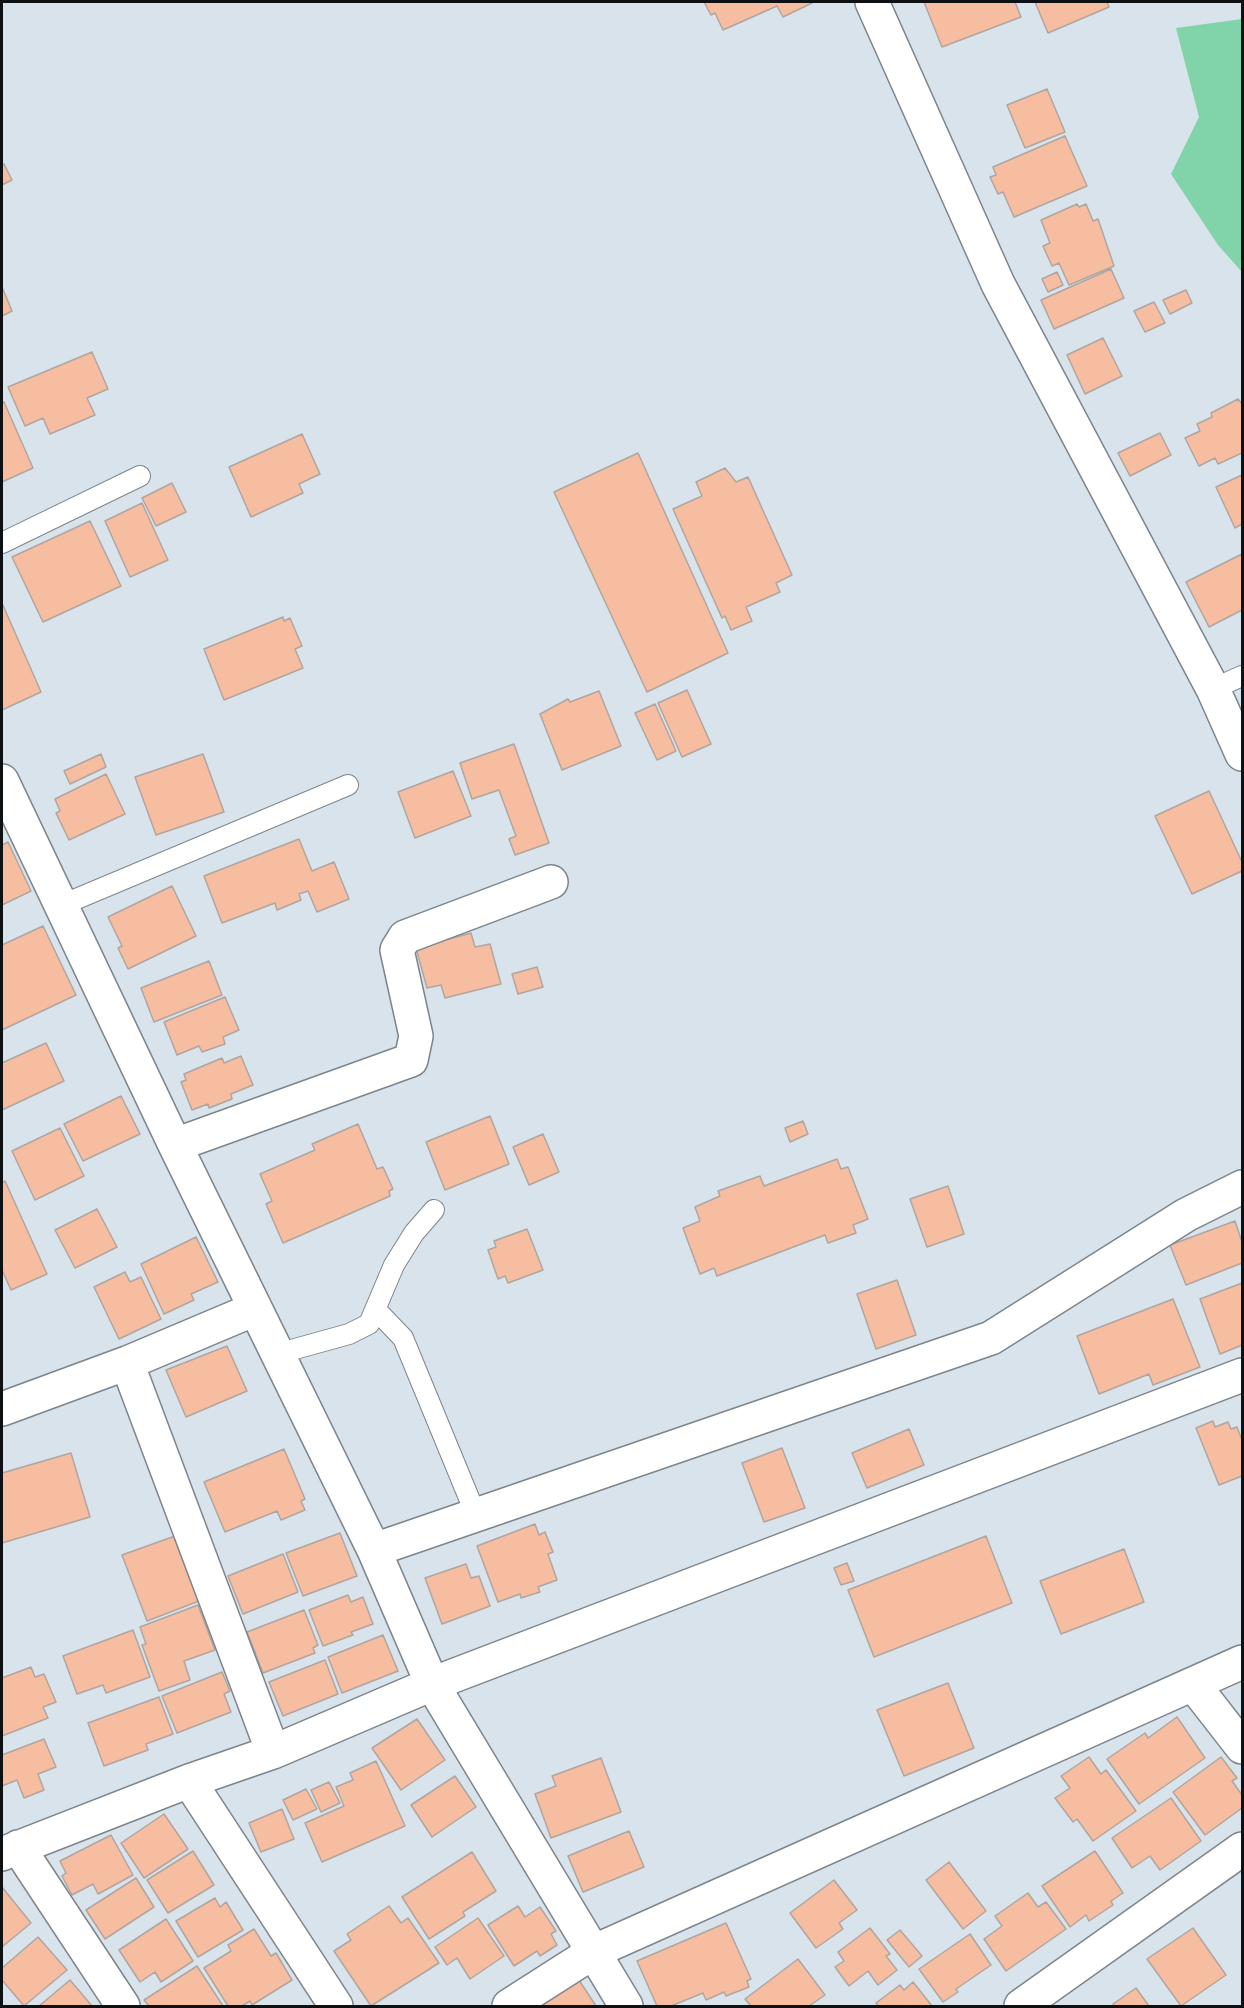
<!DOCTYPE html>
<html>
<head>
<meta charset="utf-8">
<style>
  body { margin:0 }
  #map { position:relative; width:1244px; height:2008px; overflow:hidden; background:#d9e3eb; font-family:"Open Sans",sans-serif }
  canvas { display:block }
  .frame { position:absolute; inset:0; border:3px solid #0d1113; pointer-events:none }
</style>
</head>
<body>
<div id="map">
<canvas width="1244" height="2008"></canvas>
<div class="frame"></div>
</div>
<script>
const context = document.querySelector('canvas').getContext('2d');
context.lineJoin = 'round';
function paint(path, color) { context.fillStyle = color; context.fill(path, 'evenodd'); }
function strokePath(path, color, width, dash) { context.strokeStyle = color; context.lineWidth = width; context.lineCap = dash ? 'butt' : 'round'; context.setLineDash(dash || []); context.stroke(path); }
paint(new Path2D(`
  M1242 19V272L1218 245 1171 174 1199 117 1176 28Z`), '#81d4a9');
const building = new Path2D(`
  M704 2H811L812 3 783 17 777 6 723 30 715 13 711 15Z
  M924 2H1015L1021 17 942 47Z
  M1035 2H1107L1109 7 1048 33Z
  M1047 89 1065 132 1025 148 1007 105Z
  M1065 136 1087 186 1014 217 1003 192 998 194 990 177 996 175 993 167Z
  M4 164 12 180 2 185V165Z
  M1077 204 1079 207 1086 204 1093 221 1098 219 1114 266 1069 285 1059 263 1052 266 1043 246 1050 243 1041 220Z
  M1111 269 1124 298 1054 329 1041 300Z
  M1057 272 1063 285 1048 292 1042 279Z
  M2 287 12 311 2 316Z
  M1186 290 1192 303 1170 314 1163 300Z
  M1154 302 1165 323 1145 332 1134 311Z
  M1103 338 1122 376 1085 394 1067 355Z
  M92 352 108 389 87 398 95 415 50 434 43 418 25 426 8 387Z
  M1238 399 1242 404V453L1218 464 1215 458 1199 466 1185 438 1200 431 1197 424 1212 417 1211 413Z
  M4 402 33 468 2 482V403Z
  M1160 433 1171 455 1130 476 1118 453Z
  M302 434 320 474 299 484 303 493 251 517 229 467Z
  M638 453 728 653 647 692 554 492Z
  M725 468 736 482 748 477 792 575 776 583 780 592 746 607 752 621 731 630 725 616 722 618 673 509 702 496 696 482Z
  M1242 475V524L1235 528 1216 487Z
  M172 483 186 512 156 526 142 498Z
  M142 503 168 560 130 577 105 521Z
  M90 521 121 586 43 622 12 557Z
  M1242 554V610L1209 627 1186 582Z
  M2 603 41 692 2 710Z
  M283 617 284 621 290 618 302 646 295 649 303 668 224 700 204 649Z
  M687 690 711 744 682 757 658 703Z
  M599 691 621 746 562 770 540 714 568 699 570 702Z
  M655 704 676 751 657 760 635 713Z
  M514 744 549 843 515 855 509 839 516 836 499 790 472 799 460 763Z
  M101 754 106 767 70 784 64 771Z
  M203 754 224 812 156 835 135 777Z
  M453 771 471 816 415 838 398 792Z
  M106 774 125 814 69 840 56 813 60 811 55 799Z
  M1209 791 1242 862V871L1192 894 1155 816Z
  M299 839 312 871 334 862 349 899 317 912 308 891 299 894 301 900 277 910 275 903 222 923 204 876Z
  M8 842 31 891 2 905V845Z
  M172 886 196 936 128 969 118 948 122 946 108 917Z
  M43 926 76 995 2 1030V945Z
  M471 933 475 947 490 944 501 984 445 998 441 985 427 988 416 948Z
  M209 961 222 995 154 1022 141 988Z
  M537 967 543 987 518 994 512 974Z
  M225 997 239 1030 223 1037 225 1044 202 1052 199 1046 177 1055 164 1022Z
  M46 1043 64 1081 2 1110V1063Z
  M241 1056 253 1085 231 1094 232 1099 209 1108 208 1104 192 1110 181 1082 186 1080 184 1074 222 1058 224 1063Z
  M121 1096 140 1134 83 1161 64 1124Z
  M490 1116 509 1164 445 1190 426 1142Z
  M803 1121 808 1134 790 1142 785 1128Z
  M358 1124 377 1169 383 1167 393 1189 389 1191 390 1196 283 1243 266 1204 272 1201 260 1174 315 1150 312 1144Z
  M60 1128 84 1176 35 1200 12 1151Z
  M543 1134 559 1172 529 1185 513 1147Z
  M837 1159 841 1169 848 1167 868 1219 853 1225 856 1233 828 1243 825 1235 717 1276 714 1268 700 1274 683 1228 700 1221 695 1207 720 1196 718 1191 760 1176 764 1186Z
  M5 1181 47 1274 11 1290 2 1270V1183Z
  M948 1186 964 1234 927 1247 910 1199Z
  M97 1209 117 1247 75 1268 55 1230Z
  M1235 1221 1242 1242V1263L1186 1285 1170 1245Z
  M527 1229 543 1270 508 1283 505 1276 498 1279 488 1250 496 1247 494 1241Z
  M196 1237 218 1282 191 1294 194 1300 164 1314 141 1264Z
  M125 1272 130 1282 141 1277 161 1319 119 1339 94 1287Z
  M897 1280 916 1335 876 1349 857 1294Z
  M1242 1283V1345L1220 1354 1200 1299Z
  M1173 1299 1200 1367 1153 1385 1149 1374 1099 1394 1077 1336Z
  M227 1346 247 1391 186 1417 166 1370Z
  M1213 1421 1215 1427 1228 1422 1231 1429 1237 1427 1242 1440V1476L1219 1485 1196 1428Z
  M909 1429 924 1465 867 1488 852 1453Z
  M782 1448 805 1508 764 1522 742 1463Z
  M284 1449 305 1499 301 1501 305 1510 281 1520 277 1511 225 1532 204 1482Z
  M71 1453 90 1517 2 1543V1473Z
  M535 1524 539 1535 545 1532 553 1552 548 1554 557 1580 538 1587 540 1592 521 1598 520 1594 498 1602 477 1546Z
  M340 1533 357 1576 303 1596 286 1553Z
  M175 1536 199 1601 147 1621 122 1555Z
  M986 1536 1012 1603 874 1657 848 1590Z
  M1124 1549 1144 1602 1061 1634 1040 1581Z
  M283 1554 298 1592 243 1614 228 1576Z
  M847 1563 854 1581 841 1585 834 1568Z
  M466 1564 471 1578 479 1576 490 1606 442 1624 425 1578Z
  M348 1595 351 1602 363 1597 373 1624 351 1632 353 1635 323 1646 309 1610Z
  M198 1605 215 1650 184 1661 190 1680 159 1691 142 1645 146 1644 140 1627Z
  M304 1610 318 1645 313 1648 315 1653 263 1673 247 1632Z
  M133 1630 150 1677 106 1693 103 1685 77 1694 63 1656Z
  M383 1635 398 1671 342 1693 328 1657Z
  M325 1660 338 1694 283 1716 269 1682Z
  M31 1667 35 1677 44 1674 56 1702 43 1707 48 1718 2 1736V1678Z
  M222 1672 230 1691 224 1694 231 1712 177 1733 162 1696Z
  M948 1683 974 1748 904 1776 877 1710Z
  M159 1697 173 1734 146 1744 148 1750 104 1766 88 1723Z
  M1177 1717 1205 1758 1139 1804 1107 1759 1145 1733 1148 1738Z
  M417 1719 445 1760 401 1790 372 1748Z
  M44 1739 56 1767 38 1774 44 1790 24 1798 17 1780 2 1786V1755Z
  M1089 1757 1101 1774 1106 1770 1136 1811 1093 1841 1077 1819 1073 1822 1055 1798 1070 1788 1061 1776Z
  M1221 1757 1237 1778 1232 1781 1242 1795V1808L1205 1835 1173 1792Z
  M601 1758 621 1812 551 1838 535 1794 556 1786 552 1776Z
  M376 1761 405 1826 322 1862 305 1823 344 1806 336 1787 353 1780 350 1773Z
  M455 1776 476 1807 432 1837 411 1805Z
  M329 1782 340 1803 321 1812 311 1790Z
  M306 1789 317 1809 293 1820 283 1800Z
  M1171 1798 1201 1841 1160 1870 1150 1856 1132 1868 1112 1838Z
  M282 1809 294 1839 261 1852 249 1823Z
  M164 1814 188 1849 144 1878 121 1843Z
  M629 1831 644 1867 583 1892 568 1856Z
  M111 1835 133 1875 98 1894 93 1884 72 1895 62 1876 66 1873 60 1861Z
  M193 1851 214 1885 168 1913 147 1880Z
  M1095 1851 1123 1893 1111 1901 1113 1905 1089 1921 1086 1915 1070 1927 1042 1886Z
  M472 1852 496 1891 463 1912 465 1916 429 1939 402 1897Z
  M949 1862 986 1911 963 1929 926 1880Z
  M136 1878 154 1907 105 1939 86 1910Z
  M834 1880 857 1910 839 1923 843 1929 816 1948 790 1913Z
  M2 1887 31 1923 2 1947Z
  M1028 1893 1038 1907 1046 1902 1066 1929 1006 1971 984 1939 1002 1926 995 1916Z
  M215 1898 220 1907 226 1902 243 1930 198 1957 176 1921Z
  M389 1906 401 1923 408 1918 439 1963 371 2006 334 1951 351 1940 347 1934Z
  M518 1906 525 1917 540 1907 556 1931 551 1934 557 1945 540 1956 537 1951 514 1966 488 1925Z
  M478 1918 504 1956 470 1979 457 1958 447 1965 435 1947Z
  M166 1919 193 1961 161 1982 155 1972 140 1982 119 1950Z
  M726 1923 751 1979 747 1981 749 1987 726 1996 724 1992 706 2000 703 1993 671 2006H657L637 1961Z
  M870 1928 890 1954 886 1956 897 1970 878 1985 868 1971 849 1986 835 1967 844 1961 838 1952Z
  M1193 1928 1226 1975 1181 2006 1147 1959Z
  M254 1929 271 1956 276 1953 292 1980 252 2005 250 2001 242 2006H228L204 1968 231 1951 228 1945Z
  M900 1930 922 1956 909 1967 887 1940Z
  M970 1934 991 1965 956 1989 958 1992 943 2002 919 1969Z
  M38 1937 67 1970 24 2006 2 1980V1968Z
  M798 1959 825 1995 809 2006H751L745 1999Z
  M197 1966 223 2006H149L144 2000Z
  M577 1977 596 2006H540L537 2002Z
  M70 1980 92 2006H39Z
  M913 1982 932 2006H878L876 2003 900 1985 904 1990Z
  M1136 1988 1149 2006H1115L1113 2004Z`);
paint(building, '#f7bda1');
strokePath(building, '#b0a59f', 1.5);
const lane = new Path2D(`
  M2 543 140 476
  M1213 689 1242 676
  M62 905 348 785
  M377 1311 403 1338 476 1515
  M277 1354 349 1334 369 1324 394 1265 414 1233 434 1210`);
const street = new Path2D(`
  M872 2 998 284 1213 689 1242 754
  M2 781 175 1145 374 1550 432 1684 626 2006
  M175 1145 411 1060 416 1036 397 950 405 937 551 882
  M127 1363 273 1752
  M2 1409 127 1363 255 1309
  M374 1550 991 1338 1186 1215 1242 1187
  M1193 1684 1242 1747
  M189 1781 336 2006
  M18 1847 123 2006
  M2 1854 189 1781 273 1752 432 1684 1242 1375
  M509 2006 595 1951 1242 1662
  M1021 2006 1242 1849`);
strokePath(lane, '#7c858c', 22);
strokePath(street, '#7c858c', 36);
strokePath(lane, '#fff', 20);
strokePath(street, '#fff', 33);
</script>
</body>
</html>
